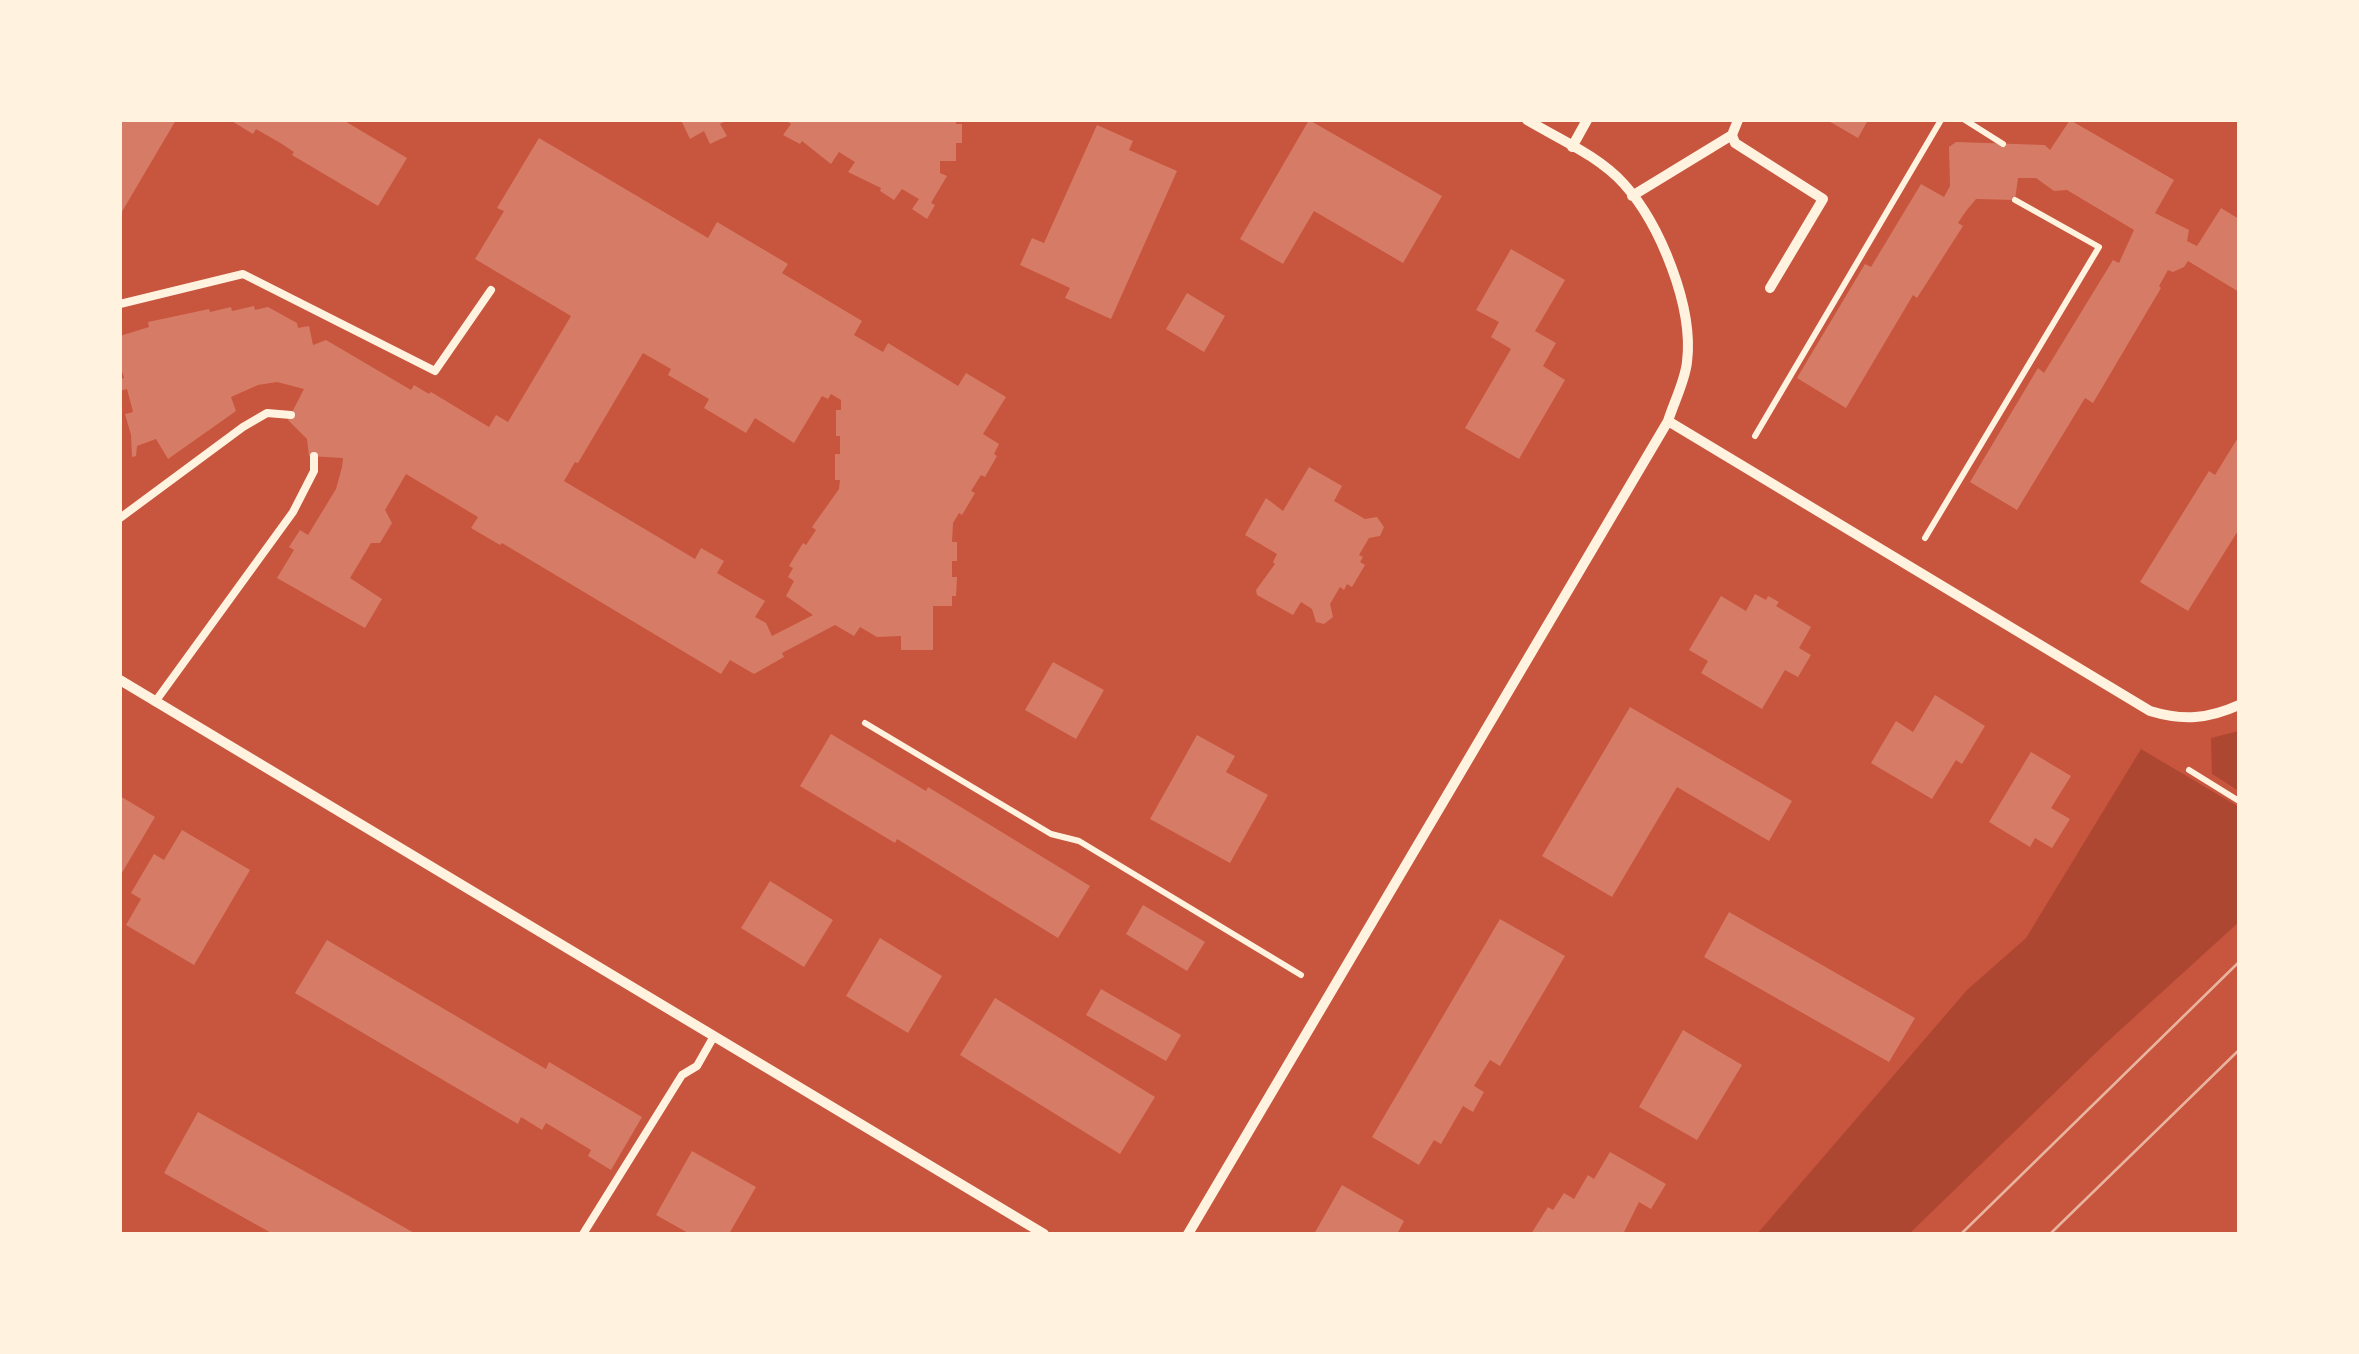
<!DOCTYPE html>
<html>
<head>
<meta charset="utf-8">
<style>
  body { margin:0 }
  #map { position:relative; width:2359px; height:1354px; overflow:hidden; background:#c8553d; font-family:Jost,sans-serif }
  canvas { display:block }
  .frame { position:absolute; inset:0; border:122px solid #fff3e0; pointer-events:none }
</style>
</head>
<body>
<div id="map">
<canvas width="2359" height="1354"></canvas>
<div class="frame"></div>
</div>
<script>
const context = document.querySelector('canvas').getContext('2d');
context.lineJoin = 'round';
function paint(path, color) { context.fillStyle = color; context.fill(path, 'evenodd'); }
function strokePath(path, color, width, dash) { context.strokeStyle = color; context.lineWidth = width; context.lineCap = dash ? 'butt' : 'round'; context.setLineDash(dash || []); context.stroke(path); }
paint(new Path2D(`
  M2239 731V791L2212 774 2211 738Z
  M2141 749 2239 807V922L2106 1043 1909 1234H1757L1967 990 2026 938Z`), '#ae4732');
paint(new Path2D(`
  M120 120H176L120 215Z
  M230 120H343L407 158 378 206 292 155 294 152 282 144 256 129 253 134Z
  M681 120H727L720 124 727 136 710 144 704 131 690 139Z
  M785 120H956V124H962V143H956V161H940V173L947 176 931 203 935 205 927 219 912 209 919 199 902 189 894 200 880 191 881 188 848 172 855 162 839 152 831 164 802 141 800 144 783 135 791 124Z
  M1309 120 1442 196 1403 263 1314 211 1283 264 1240 239Z
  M1827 120H1868L1858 138Z
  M2070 120 2174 180 2155 213 2189 230 2187 241 2197 246 2221 208 2239 219V292L2188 261 2184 267 2173 272 2168 270 2159 286 2161 288 2093 403 2085 398 2017 510 1970 482 2038 368 2044 373 2113 260 2119 263 2134 230 2067 190 2054 191 2036 178H2018L2015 200 1976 199 1966 211 1958 223 1963 226 1917 298 1913 295 1846 408 1797 378 1865 264 1871 267 1921 184 1944 197 1950 186 1949 147 1956 142 2045 145 2050 150Z
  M1097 125 1133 141 1129 150 1177 171 1111 319 1065 298 1070 288 1020 265 1032 238 1044 243Z
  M539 138 708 238 717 222 788 264 782 273 862 321 854 335 883 352 888 343 958 386 966 373 1006 397 983 434 999 444 994 454 997 456 985 477 981 475 971 491 975 493 962 515 959 513 953 523 952 542H957V561H952V577H957L956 596H952V606H933V650H901V636L877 637 860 627 854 636 835 625 782 653 784 657 754 674 730 660 721 674 502 543 500 545 471 528 478 517 406 474 385 510 392 523 380 543H371L350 578 382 599 365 628 277 578 294 550 289 547 300 530 308 535 336 489 342 467 343 458 309 456 307 439 288 420 304 389 277 382 258 385 231 397 236 411 168 459 156 439 137 446 136 456 132 457 131 435 125 414 133 412 127 389 120 391V379L124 378 120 364V336L149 327 148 322 209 309 210 312 231 307 232 311 254 306 255 310 268 307 297 323 298 328 309 326 313 345 326 340 411 390 414 385 429 394 431 392 489 427 496 415 508 422 571 316 475 259 504 211 497 208ZM643 353 671 369 668 375 709 399 704 408 746 433 755 418 794 443 822 396 828 399 831 394 841 400V410H836V436H840V454H835V480H840L839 489 812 527 816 530 806 545 803 543 789 566 793 568 788 577 794 581 786 596 813 615 772 636 766 623 755 617 765 601 717 573 724 561 701 548 695 559 564 481 575 462 578 463Z
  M1511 249 1565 280 1535 331 1556 343 1543 366 1565 380 1519 459 1465 428 1511 349 1491 337 1499 322 1476 310Z
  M1187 293 1225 316 1204 352 1166 329Z
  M2239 436V529L2188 611 2140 582 2209 471 2215 475Z
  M1309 467 1342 486 1334 501 1365 519 1377 517 1384 527 1380 536 1369 538 1359 555 1363 557 1360 562 1365 565 1352 587 1347 584 1344 590 1340 587 1330 604 1333 617 1324 624 1316 622 1312 609 1301 602 1293 615 1257 595 1256 590 1275 564 1273 562 1277 554 1245 535 1266 498 1283 511Z
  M1755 594 1766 600 1768 596 1779 602 1776 606 1811 627 1799 648 1811 655 1798 677 1785 670 1762 709 1701 673 1708 661 1689 650 1721 596 1746 611Z
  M1053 662 1104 690 1076 739 1025 710Z
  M1935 695 1985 726 1962 764 1956 760 1932 799 1871 763 1896 721 1913 732Z
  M1630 707 1792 801 1769 841 1677 787 1612 897 1542 856Z
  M831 734 926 791 928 787 1090 886 1058 938 897 839 895 843 800 786Z
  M1197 735 1235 756 1226 772 1268 795 1230 863 1150 819Z
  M2031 752 2071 776 2051 808 2070 819 2052 848 2035 838 2030 847 1989 822Z
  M120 796 155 817 120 876Z
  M182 830 250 870 194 965 126 925 141 899 131 893 154 854 164 860Z
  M770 881 833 920 804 967 741 928Z
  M1143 905 1205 942 1187 971 1126 934Z
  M1729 912 1915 1018 1889 1062 1704 957Z
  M1500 919 1565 956 1500 1066 1490 1060 1474 1086 1484 1092 1473 1112 1463 1106 1441 1144 1434 1140 1419 1165 1372 1137Z
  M880 938 942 976 908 1033 846 996Z
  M327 940 546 1069 549 1062 642 1117 611 1170 588 1156 591 1150 546 1123 542 1130 521 1117 518 1124 295 993Z
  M1101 989 1181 1035 1166 1061 1086 1015Z
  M995 998 1155 1097 1120 1154 960 1055Z
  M1683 1030 1742 1065 1697 1140 1639 1107Z
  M198 1112 349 1196 416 1234H273L164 1173Z
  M692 1151 756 1187 729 1234H690L656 1215Z
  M1610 1152 1666 1184 1651 1209 1639 1202 1623 1234H1531L1548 1207 1553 1210 1564 1193 1574 1199 1588 1175 1594 1179Z
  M1342 1185 1404 1221 1397 1234H1314Z`), '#d67c66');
strokePath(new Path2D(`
  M1965 120 2003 144
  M1755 436 1941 120
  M1925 538 2099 247 2015 200
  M865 723 1051 834 1079 841 1301 975
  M2189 770 2239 801`), '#fff3e0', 6);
strokePath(new Path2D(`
  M120 304 243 274 435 371 491 290
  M120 518 243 427 267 413 291 415
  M155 702 293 512 314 471V456
  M583 1234 682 1075 697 1066 714 1036`), '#fff3e0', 8);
strokePath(new Path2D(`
  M1738 120 1732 135 1735 143 1823 199 1770 288
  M1572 147 1587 120
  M1632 196 1732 135
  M1668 421 2150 711C2183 721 2208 719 2239 705
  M120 680 1044 1234
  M1188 1234 1668 421C1674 402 1685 381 1687 362 1694 307 1660 224 1624 184 1599 156 1559 139 1527 120`), '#fff3e0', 10);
strokePath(new Path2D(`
  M1961 1234 2239 962
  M2050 1234 2239 1050`), '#e9b49f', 2.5);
</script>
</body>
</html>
